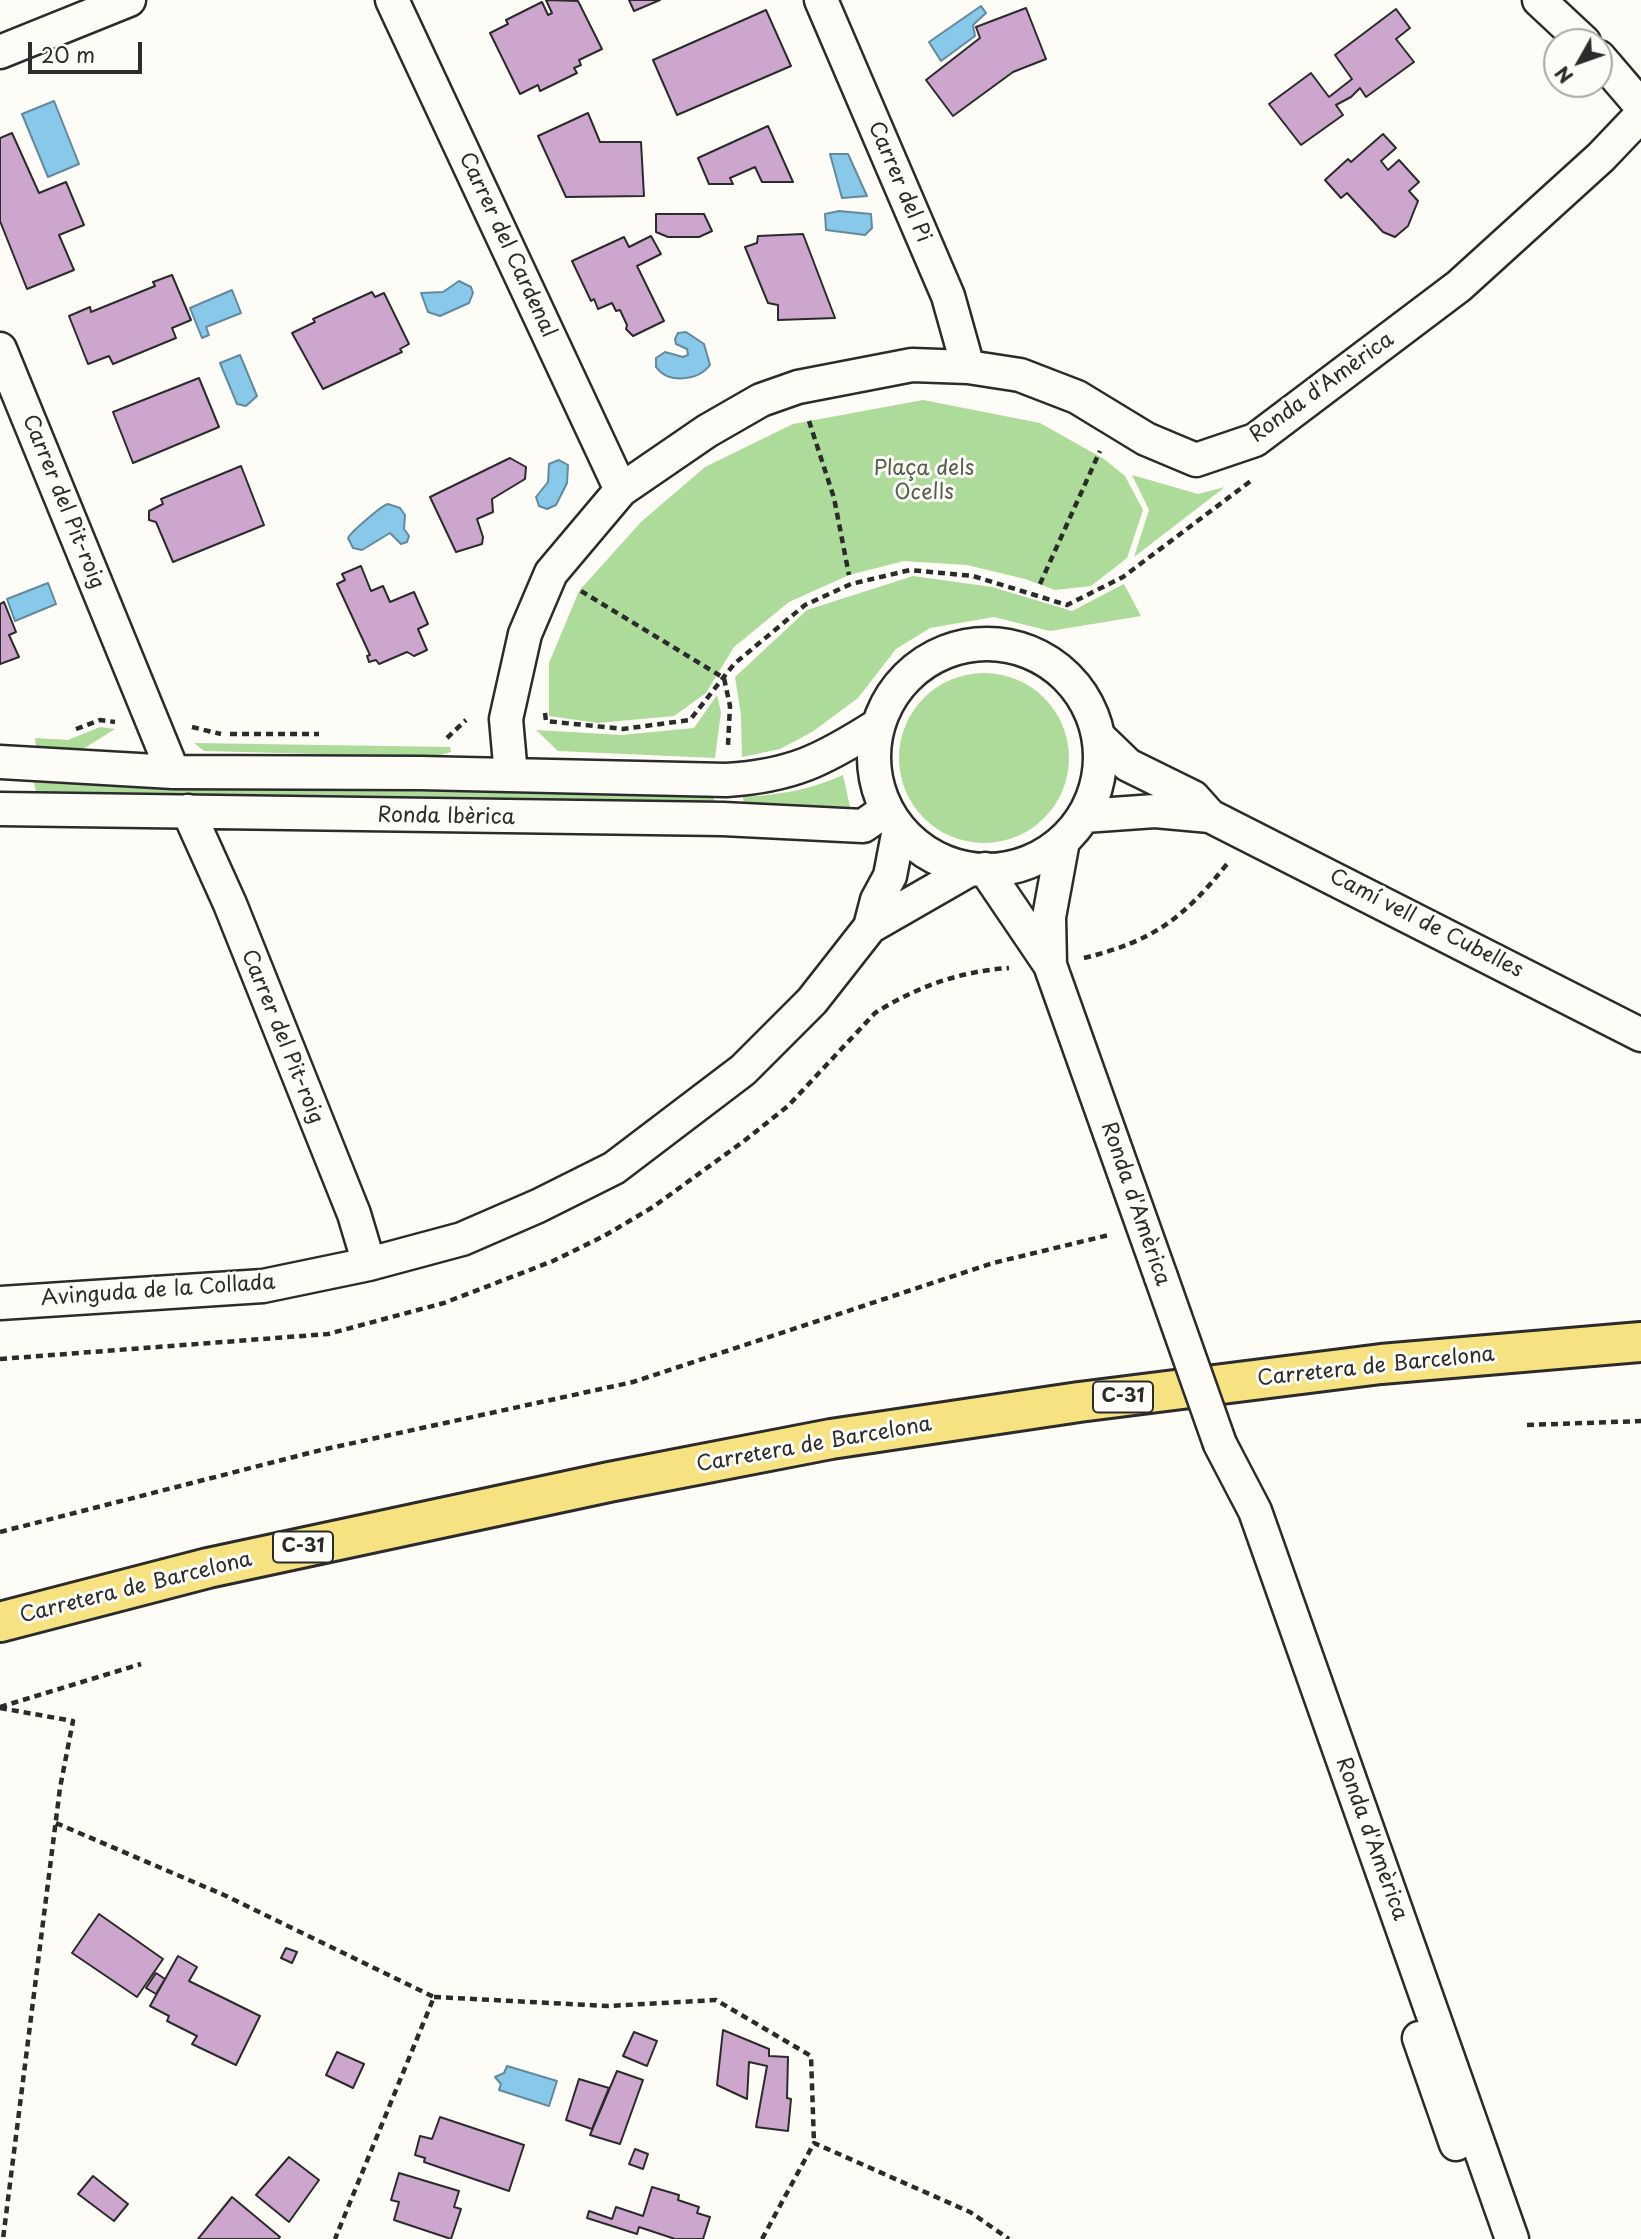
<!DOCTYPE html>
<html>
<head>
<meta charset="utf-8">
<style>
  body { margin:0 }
  #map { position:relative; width:1641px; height:2239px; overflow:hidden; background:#fdfcf7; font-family:"Playpen Sans",sans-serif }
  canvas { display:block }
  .north { position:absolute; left:1543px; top:28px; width:70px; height:70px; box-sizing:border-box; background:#fdfcf7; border:2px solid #a9a8a5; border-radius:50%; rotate:230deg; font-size:19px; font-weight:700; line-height:28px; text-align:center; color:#2b2b2b }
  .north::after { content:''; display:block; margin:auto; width:24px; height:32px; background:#2b2b2b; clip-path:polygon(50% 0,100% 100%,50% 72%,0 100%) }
  .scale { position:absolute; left:28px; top:42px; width:114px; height:32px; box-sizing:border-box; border:4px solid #2b2b2b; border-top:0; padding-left:9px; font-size:21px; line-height:24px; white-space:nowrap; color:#2b2b2b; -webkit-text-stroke:5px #fdfcf7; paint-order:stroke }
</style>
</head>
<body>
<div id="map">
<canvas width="1641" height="2239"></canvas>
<div class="north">N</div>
<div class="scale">20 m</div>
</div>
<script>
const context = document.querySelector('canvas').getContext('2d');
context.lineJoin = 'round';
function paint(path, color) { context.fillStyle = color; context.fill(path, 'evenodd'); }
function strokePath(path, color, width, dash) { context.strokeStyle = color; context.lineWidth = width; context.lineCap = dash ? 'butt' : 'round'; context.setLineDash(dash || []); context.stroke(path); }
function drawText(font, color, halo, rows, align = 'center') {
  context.font = font + ' "Playpen Sans",sans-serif'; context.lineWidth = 6; context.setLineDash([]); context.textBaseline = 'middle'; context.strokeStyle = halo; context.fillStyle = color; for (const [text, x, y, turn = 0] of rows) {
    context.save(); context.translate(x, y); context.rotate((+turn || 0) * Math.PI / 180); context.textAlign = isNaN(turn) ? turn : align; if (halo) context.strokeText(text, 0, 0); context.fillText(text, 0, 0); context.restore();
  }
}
paint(new Path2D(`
  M923 400 1040 423 1104 459 1125 476 1143 510 1127 558 1091 586 1055 590 1025 579 967 565 904 561 849 575 789 602 734 647 706 693 674 716 598 723 549 716V663L579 591 641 522 705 467 793 424Z
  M1132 475 1198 494 1225 487 1134 557 1149 510Z
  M913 576 992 587 1072 611 1124 584 1141 616 1050 631 994 617 930 628 896 649 858 698 812 732 780 749 742 757 741 715 735 677 807 610Z
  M899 758a85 85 0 1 1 170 0a85 85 0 1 1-170 0Z
  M717 695 721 712 715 758 558 751 536 730 622 735 694 728Z
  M100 727 115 729 83 749 36 747 35 738 68 740Z
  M194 743 450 747 451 752 433 757 204 751Z
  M843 775 850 807 744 805 743 797C780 795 809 790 843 775Z
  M34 782 714 796V803L397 801 36 792Z`), '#addb9a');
const water = new Path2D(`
  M981 6 986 13 973 25 975 36 941 61 929 42Z
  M54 101 79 164 48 177 22 114Z
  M830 154H848L867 196 842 198Z
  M839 211 871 214 872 228 865 235 826 230 825 214Z
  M459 281 471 287 473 293 469 303 440 316 428 312 421 293 443 292Z
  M232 290 241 313 206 327 209 335 202 338 190 308Z
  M686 332 704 344 710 365C698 381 668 384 656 367V358L665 352 683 357 688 355 687 349 676 344 675 339 678 333Z
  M240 355 257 396 246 406 237 404 220 363Z
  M559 460 568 465 567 483 556 505 547 509 539 506 536 497 548 482 549 464Z
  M388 504 400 508 405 515 404 529 409 536 407 542 401 544 390 533 362 550 353 548 348 538C350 533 382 505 388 504Z
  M48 583 56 604 15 621 7 599Z
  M507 2066 557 2081 549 2106 499 2090 501 2084 495 2077 504 2073Z`);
paint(water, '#88c8e9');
strokePath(water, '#63899d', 2);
const building = new Path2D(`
  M546 0 578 1 602 49 579 60 581 65 574 68 577 73 540 91 538 85 520 94 490 33 508 24 506 20 542 2 548 15 552 13Z
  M629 0H660L634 11Z
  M1026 8 1046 59 1013 72 953 116 926 80 980 38 976 27Z
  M1396 9 1410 28 1396 39 1414 62 1366 97 1360 88 1351 97 1336 105 1343 115 1301 145 1269 104 1311 73 1329 97 1352 79 1335 55Z
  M766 10 791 66 677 115 653 60Z
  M588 113 600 142H641L644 196 566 197 538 136Z
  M768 126 793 182H762L755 167 730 178 733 184H709L698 158Z
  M12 133 39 193 66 182 84 225 59 235 74 270 27 289 0 221V138Z
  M1383 134 1396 148 1381 161 1388 170 1399 160 1419 182 1409 191 1418 201 1408 226 1395 237 1383 232 1347 193 1341 198 1325 180 1348 159 1351 162Z
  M656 214H704L712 231 699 237H668L656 232Z
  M803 234 835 318 778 320V305L768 303 745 247 757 243 758 236Z
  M651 236 661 254 637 266 664 321 633 336 626 329 627 325 620 310 616 311 612 303 598 309 594 299 591 301 572 261 624 237 629 247Z
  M172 275 191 320 172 328 176 338 113 364 109 356 88 364 69 316 90 307 91 312 155 286 153 282Z
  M372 292 375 297 384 293 409 344 400 349 402 352 323 389 292 333 315 322 313 319Z
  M199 378 219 427 133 463 113 412Z
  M510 458 526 467 525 479 492 499 493 512 477 519 483 537 482 544 456 552 430 497Z
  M241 466 264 525 173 562 156 522 149 520V511L163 504 161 499Z
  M361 566 371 591 383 586 390 602 414 592 428 624 418 629 427 650 414 656 407 652 379 664 376 660 369 662 367 656 370 655 337 584 345 580 342 574Z
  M4 602 16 632 9 635 19 657 0 664V604Z
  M99 1914 163 1959 137 1997 72 1953Z
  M286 1948 297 1952 292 1963 281 1958Z
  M178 1956 197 1967 189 1981 260 2016 236 2065 192 2044 197 2036 167 2021 169 2016 150 2006Z
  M156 1973 165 1979 156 1994 146 1988Z
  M723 2030 769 2049V2056L788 2057 787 2098 791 2099 788 2131 756 2127 767 2066 749 2062 747 2099 717 2085Z
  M634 2032 657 2041 647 2066 623 2056Z
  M337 2052 364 2064 353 2088 326 2075Z
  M617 2071 643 2080 620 2144 590 2135Z
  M579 2079 609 2088 592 2129 566 2120Z
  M440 2117 524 2145 509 2191 424 2162 425 2158 415 2155 420 2136 432 2139Z
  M635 2149 648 2154 643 2169 629 2164Z
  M289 2157 319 2180 289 2222 256 2195Z
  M399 2173 459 2191 454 2207 461 2209 451 2239 394 2220 399 2202 391 2200Z
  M93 2176 128 2204 114 2221 78 2194Z
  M652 2187 679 2195 678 2200 699 2207 697 2213 710 2217 703 2239H675L639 2227 637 2234 587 2218 589 2211 612 2219 616 2207 643 2216Z
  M232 2197 280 2237 278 2239H198Z`);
paint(building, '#cda6cd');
strokePath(building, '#2b2b2b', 2);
const street = new Path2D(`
  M392 0 621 490
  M821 0 948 296 968 367
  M1539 0 1584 42
  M0 52 129 0
  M1599 57 1641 106
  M0 349 173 772
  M874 757a113 113 0 1 1 226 0a113 113 0 1 1-226 0Z
  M1099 737 1128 765 1193 797 1210 816
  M0 762 173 772 421 773 726 780C792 776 823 760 878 725
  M511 775 506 719 525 634 551 573 621 490 707 431 761 400 798 387 912 365 968 367 1020 375 1077 397 1146 439 1196 460 1255 440 1459 286 1601 157 1641 115
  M0 809 723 819 863 826 886 810
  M188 811 230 904 354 1214 369 1264
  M1084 816 1155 811 1210 816 1641 1035
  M985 869 1050 965 1161 1277
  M870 927 877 900 890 876 899 829
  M1050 965 1049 917 1063 841
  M0 1303 263 1286 369 1264 462 1239 538 1206 614 1168 743 1070 812 1001 870 927 971 869
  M1220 1444 1255 1511 1512 2239
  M1419 2038 1456 2144`);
const highway = new Path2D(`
  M0 1622 208 1568 609 1482 831 1439 1079 1402 1381 1364 1641 1342`);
strokePath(street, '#2b2b2b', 37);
strokePath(highway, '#2b2b2b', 44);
strokePath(new Path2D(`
  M809 421 834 498 849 575
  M1040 584 1100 451
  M581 591 724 678 730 706 728 745
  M545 713 546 721 623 729 690 720 734 664 805 605 851 584 910 570 973 576 1067 605 1123 577 1252 480
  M192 727 221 734
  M76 729 100 720 115 722
  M230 734H319
  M447 738 466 720
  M1084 958C1153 941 1183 919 1227 864
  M0 1359 328 1334 444 1303 553 1261 604 1236 653 1207 744 1141 788 1106 875 1013C916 987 961 971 1009 968
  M1527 1425 1641 1421
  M0 1532 321 1450 633 1382 993 1263 1109 1235
  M0 1707 141 1664
  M0 1708 73 1721 60 1788 3 2239
  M56 1823 224 1895 434 1997 335 2239
  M434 1997 608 2006 716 2000 811 2056 814 2143
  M762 2239 814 2143 970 2212 1009 2239`), '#2b2b2b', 4.5, [7, 5]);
strokePath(street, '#fdfcf7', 32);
strokePath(highway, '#f6e281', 38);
const streetBridge = new Path2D(`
  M1161 1277 1220 1444`);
strokePath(streetBridge, '#2b2b2b', 37, []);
strokePath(streetBridge, '#fdfcf7', 32);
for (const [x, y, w] of [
  [1123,1397,60],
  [303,1547,60]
]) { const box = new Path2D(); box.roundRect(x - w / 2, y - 15.5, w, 31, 5); context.fillStyle = '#fdfcf7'; context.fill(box); strokePath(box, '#2b2b2b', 2); }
drawText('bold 19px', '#2b2b2b', null, [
  ["C-31",1123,1397],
  ["C-31",303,1547]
]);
drawText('21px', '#2b2b2b', '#fdfcf7', [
  ["Carrer del Pi",899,182,67],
  ["Carrer del Cardenal",507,245,65],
  ["Ronda d'Amèrica",1322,388,-36],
  ["Carrer del Pit-roig",63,502,68],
  ["Ronda Ibèrica",446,817,1],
  ["Camí vell de Cubelles",1426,924,27],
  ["Carrer del Pit-roig",282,1037,68],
  ["Ronda d'Amèrica",1135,1204,71],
  ["Avinguda de la Collada",158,1291,-4],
  ["Carretera de Barcelona",1376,1367,-6],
  ["Carretera de Barcelona",814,1445,-10],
  ["Carretera de Barcelona",136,1588,-14],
  ["Ronda d'Amèrica",1371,1839,70]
]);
drawText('21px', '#52604c', '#fdfcf7', [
  ["Plaça dels",924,469],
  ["Ocells",924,493]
]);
</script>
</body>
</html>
